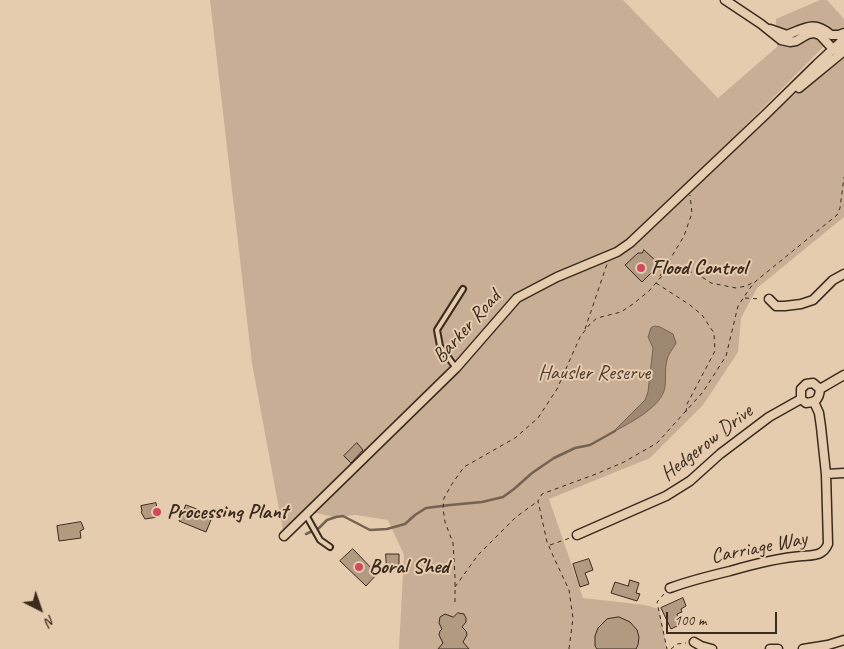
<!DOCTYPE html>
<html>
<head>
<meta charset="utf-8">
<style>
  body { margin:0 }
  #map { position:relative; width:844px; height:649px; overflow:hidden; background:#e6ccae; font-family:Caveat,sans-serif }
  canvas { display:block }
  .north { position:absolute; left:15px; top:584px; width:50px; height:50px; -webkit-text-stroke:4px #e6ccae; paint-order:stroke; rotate:139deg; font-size:14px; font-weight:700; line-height:20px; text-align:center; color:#3b2a1e }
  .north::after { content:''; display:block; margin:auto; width:18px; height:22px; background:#3b2a1e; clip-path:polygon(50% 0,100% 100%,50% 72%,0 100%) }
  .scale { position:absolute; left:666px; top:612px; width:111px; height:22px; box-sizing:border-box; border:2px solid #3b2a1e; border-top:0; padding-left:6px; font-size:15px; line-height:18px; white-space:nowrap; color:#3b2a1e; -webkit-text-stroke:4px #e6ccae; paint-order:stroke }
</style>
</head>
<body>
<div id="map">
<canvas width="844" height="649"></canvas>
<div class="north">N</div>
<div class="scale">100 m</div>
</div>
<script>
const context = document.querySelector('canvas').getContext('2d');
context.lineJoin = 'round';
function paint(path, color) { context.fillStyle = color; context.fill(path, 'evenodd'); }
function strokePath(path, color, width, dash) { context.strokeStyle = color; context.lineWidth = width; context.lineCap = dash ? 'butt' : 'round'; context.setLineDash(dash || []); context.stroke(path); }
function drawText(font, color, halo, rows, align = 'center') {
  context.font = font + ' Caveat,sans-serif'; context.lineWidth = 4; context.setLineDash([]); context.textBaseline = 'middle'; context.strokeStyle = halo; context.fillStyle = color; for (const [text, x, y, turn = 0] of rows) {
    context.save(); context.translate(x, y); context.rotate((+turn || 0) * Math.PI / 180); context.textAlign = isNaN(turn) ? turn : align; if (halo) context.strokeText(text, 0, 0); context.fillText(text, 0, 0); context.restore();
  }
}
paint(new Path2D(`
  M210 0H623L718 98 777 47 776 19 820 0H827L844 19V26L651 221 844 51V217L757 288 741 318 738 352 703 405 650 458 549 499 583 598 645 605 659 609 667 649H399L404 555 388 520 356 515 333 517 309 511 284 536 252 363Z`), '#c7ae94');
const water = new Path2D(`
  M655 326 660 327 673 334 676 343C673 349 668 354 667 360 664 370 667 382 664 391 658 409 628 424 613 432L645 400 648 392 653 348 648 337 651 328Z`);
paint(water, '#9e8872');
strokePath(water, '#766250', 1);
strokePath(new Path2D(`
  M306 534 319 528 327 520 336 517 343 516 370 530 387 529 405 524 415 515 426 508 450 505 482 502 503 497 514 489 532 473 554 458 575 448 590 445 615 431`), '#766250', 2.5);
const building = new Path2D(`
  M644 250 657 262 654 265V270L642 282 625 265 638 253H642Z
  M357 443 363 450 351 463 344 456Z
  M156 503 157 508H159L158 517 145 519 141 512 142 511 141 506Z
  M186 505 213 515 206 532 179 521 180 514H182Z
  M81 522 84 529 80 531 81 538 59 541 57 526Z
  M353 549 377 574 366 586 340 561Z
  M386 554H399V569H387Z
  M589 559 593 570 585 573 589 584 580 587 573 564Z
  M630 580 639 583 636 593 640 594 637 601 611 593 615 582 628 586Z
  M683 598 686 606 681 609 682 612 677 614 681 624 671 629 661 608Z
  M458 613 464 614 466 618V622L462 627 466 631 467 635 463 642 469 649H438L443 643 439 635 440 631 442 629 439 623 440 617 445 614 453 617Z
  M619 617 630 622 637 630 639 637 638 645 636 649H597L595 646V636L598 628 607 619Z`);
paint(building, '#b29a81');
strokePath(building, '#3b2a1e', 1);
const service = new Path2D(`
  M456 368 440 346 437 330 463 289
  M306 515 320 540 330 547`);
const minor = new Path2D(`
  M725 0 761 24 781 40 790 42 796 41 808 34 814 33 820 35 833 49 839 51 844 47
  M770 29 787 35C805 28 814 20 831 35H839L844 33
  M799 88 844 51
  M769 299 776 306H785L801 304 813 300 833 280 844 274
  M813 383 820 389C819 400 816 402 806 403L801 399V389L806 384Z
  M820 389 844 375
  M826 474 844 473
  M577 535 666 496 690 481 720 454 769 417 801 399
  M284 536 456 368 517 298 557 277 617 252 630 243 766 114 817 64 844 39
  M670 588C689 581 709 576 730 571 754 564 777 558 802 556 814 555 823 556 828 544L826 474 821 427 819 413 814 402
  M694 642 701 646 712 649
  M770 649H778
  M803 649 828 645 844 640`);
strokePath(service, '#3b2a1e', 8);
strokePath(minor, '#3b2a1e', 11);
strokePath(new Path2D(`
  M660 276 684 236 692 213 690 195
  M656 283 690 305 702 315 714 333 715 351 687 404 686 412
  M745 298 761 299
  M585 329 607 264
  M550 545 570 538
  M455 587 478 555 516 517 538 501
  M664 594 657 602 667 649
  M455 602V577L453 543 445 522 443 508 444 498 452 484 464 467 515 438 538 418 557 389 580 337 590 324 597 318 621 312 633 304 649 291 661 277 670 271 680 270 688 271 699 275 711 283 736 288 746 286 754 282
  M569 649 573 618 569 590 555 560 547 542 538 501 542 494 596 474 624 462 657 443 703 392 726 356 738 306 750 288 756 281 837 215 840 208 844 177
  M671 649 677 644 686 643`), '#3b2a1e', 1, [4, 4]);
strokePath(service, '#e6ccae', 4);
strokePath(minor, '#e6ccae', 8);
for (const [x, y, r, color] of [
  [641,268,5,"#d1495b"],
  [157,512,5,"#d1495b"],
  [359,567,5,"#d1495b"]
]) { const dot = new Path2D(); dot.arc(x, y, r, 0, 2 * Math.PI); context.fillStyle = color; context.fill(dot); strokePath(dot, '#e6ccae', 2); }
drawText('bold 21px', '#3b2a1e', '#e6ccae', [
  ["Flood Control",651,268],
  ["Processing Plant",167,512],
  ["Boral Shed",369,567]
], 'left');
drawText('21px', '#3b2a1e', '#e6ccae', [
  ["Barker Road",467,327,-48],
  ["Hedgerow Drive",707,443,-38],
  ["Carriage Way",759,548,-11]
]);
drawText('21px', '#503e30', '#e6ccae', [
  ["Hausler Reserve",594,373]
]);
</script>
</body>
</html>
